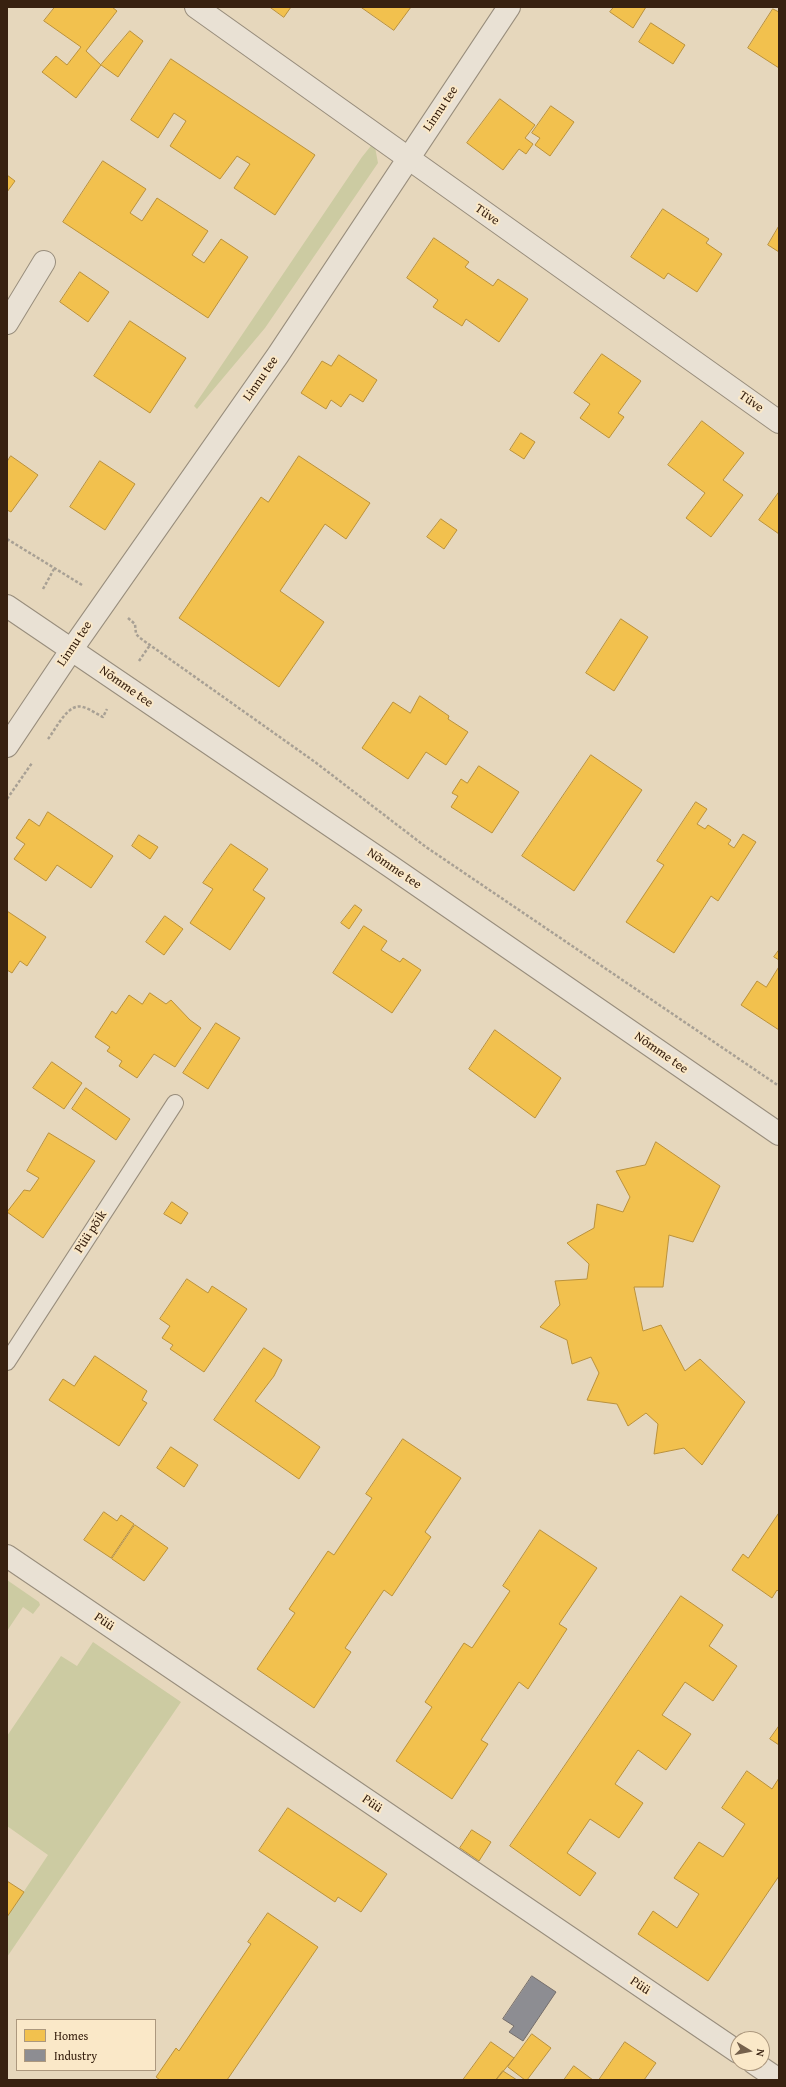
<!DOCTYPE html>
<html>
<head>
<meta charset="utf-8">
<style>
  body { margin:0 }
  #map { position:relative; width:786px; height:2087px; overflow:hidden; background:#e6d7bc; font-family:"Gentium Book Plus",serif }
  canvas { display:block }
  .frame { position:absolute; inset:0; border:8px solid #382110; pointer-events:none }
  .legend { position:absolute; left:16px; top:2019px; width:140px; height:52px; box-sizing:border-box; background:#fae8c8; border:1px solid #ac987e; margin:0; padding:5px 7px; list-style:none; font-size:12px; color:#382110 }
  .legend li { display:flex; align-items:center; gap:8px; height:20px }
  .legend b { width:20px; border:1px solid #ac987e }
  .north { position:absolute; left:730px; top:2031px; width:40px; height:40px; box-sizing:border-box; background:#fae8c8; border:1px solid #ac987e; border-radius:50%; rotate:100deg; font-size:11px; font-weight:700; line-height:16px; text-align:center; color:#382110 }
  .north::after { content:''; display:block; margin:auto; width:14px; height:18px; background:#75614c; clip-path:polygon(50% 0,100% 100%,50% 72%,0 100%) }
</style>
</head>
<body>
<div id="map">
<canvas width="786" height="2087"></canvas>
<div class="frame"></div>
<ul class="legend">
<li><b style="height:11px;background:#f2c14e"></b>Homes</li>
<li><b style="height:11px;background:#8d8d92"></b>Industry</li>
</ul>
<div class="north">N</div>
</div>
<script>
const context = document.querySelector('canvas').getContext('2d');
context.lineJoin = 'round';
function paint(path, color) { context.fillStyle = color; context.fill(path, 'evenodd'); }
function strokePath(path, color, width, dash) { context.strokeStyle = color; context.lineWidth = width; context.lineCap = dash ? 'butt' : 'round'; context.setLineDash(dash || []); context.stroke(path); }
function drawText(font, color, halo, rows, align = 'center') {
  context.font = font + ' "Gentium Book Plus",serif'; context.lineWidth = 4; context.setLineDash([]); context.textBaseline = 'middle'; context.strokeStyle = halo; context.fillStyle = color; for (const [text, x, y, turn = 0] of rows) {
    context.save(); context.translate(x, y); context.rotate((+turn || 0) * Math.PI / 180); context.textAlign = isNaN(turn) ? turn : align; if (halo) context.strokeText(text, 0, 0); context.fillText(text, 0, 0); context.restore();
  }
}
paint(new Path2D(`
  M374 142 378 163 265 328 197 409 194 406 362 157Z
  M7 1580 39 1602 40 1605 33 1614 23 1607 7 1631Z
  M93 1642 181 1702 7 1957V1917L48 1855 7 1826V1736L61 1656 77 1666Z`), '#cccba2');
const homes = new Path2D(`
  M55 7H112L117 11 86 51 101 65 76 98 42 72 56 56 67 65 81 47 44 21Z
  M270 7H291L284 17Z
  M361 7H411L394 30Z
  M614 7H646L633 28 610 12Z
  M773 9 779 12V68L748 48Z
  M651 23 685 45 673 64 639 42Z
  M130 31 143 41 118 77 101 65Z
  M171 59 315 155 275 215 234 188 250 164 237 156 220 179 170 146 186 121 174 113 158 138 131 120Z
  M500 99 535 125 525 138 533 144 526 154 519 149 503 170 467 143Z
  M551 106 574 122 550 156 535 145 540 138 532 133Z
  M103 161 146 189 130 213 142 221 157 198 208 231 192 255 204 263 221 239 248 257 208 318 63 222Z
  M7 175 15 181 7 192Z
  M663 209 709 239 706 243 722 254 697 292 668 273 664 279 631 257Z
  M779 226V252L768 245Z
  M434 238 469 262 465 267 493 286 498 279 528 299 499 342 466 319 462 326 433 307 438 300 407 278Z
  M80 272 109 292 88 322 60 302Z
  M130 321 186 358 150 413 94 376Z
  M602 354 641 381 618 413 624 417 609 438 580 418 590 404 574 393Z
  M339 355 377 380 363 402 350 394 341 407 331 400 326 409 301 393 322 361 331 366Z
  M702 421 744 453 723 480 743 495 711 537 686 518 705 493 668 465Z
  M521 433 535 442 524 459 510 450Z
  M11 456 38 475 11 512 7 510V462Z
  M299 456 370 503 346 539 325 524 280 591 324 622 279 687 179 618 261 497 268 502Z
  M100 461 135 484 105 530 70 507Z
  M779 492V534L759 520Z
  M441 519 457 530 444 549 427 537Z
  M621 619 648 637 614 691 586 673Z
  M420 696 449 716 448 719 468 732 446 765 426 752 408 779 362 748 393 702 410 713Z
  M591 755 642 790 574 891 522 856Z
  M479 766 519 792 492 833 451 807 458 796 452 793 461 779 467 783Z
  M696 802 707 809 697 824 705 829 708 825 731 840 728 844 734 848 743 834 756 842 718 901 711 896 674 953 626 922 664 865 657 861Z
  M48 812 113 856 91 888 57 865 46 881 14 859 25 844 16 838 29 819 39 826Z
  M139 835 158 847 150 859 132 846Z
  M231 844 268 869 253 890 265 898 230 950 190 923 213 889 203 883Z
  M355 905 362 910 349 929 341 923Z
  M7 911 46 937 27 966 20 961 12 973 7 970Z
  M165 916 183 929 164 955 146 942Z
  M364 926 387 941 381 950 400 962 403 958 421 970 392 1013 333 973Z
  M779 950V960L774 957Z
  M779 967V1030L741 1005 757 981 766 987Z
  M150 993 166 1004 171 1000 190 1020 201 1028 175 1067 154 1054 137 1078 119 1066 122 1061 107 1051 110 1047 95 1037 112 1011 116 1014 129 995 142 1004Z
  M216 1023 240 1038 208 1089 183 1073Z
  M495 1030 561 1078 535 1118 469 1069Z
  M52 1062 82 1083 64 1109 33 1088Z
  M86 1088 130 1119 116 1140 72 1109Z
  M49 1133 95 1161 43 1238 7 1212 24 1190 30 1191 39 1178 27 1171Z
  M656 1142 720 1186 693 1242 669 1235 663 1287H634L643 1331 661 1325 685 1371 700 1359 745 1402 702 1465 684 1448 654 1454 658 1424 646 1413 628 1426 617 1404 587 1400 599 1373 591 1357 572 1364 567 1340 540 1327 560 1305 555 1281 587 1279 589 1264 567 1243 594 1228 597 1204 623 1212 630 1197 616 1171 645 1165Z
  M172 1202 188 1213 181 1224 164 1214Z
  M187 1279 208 1293 212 1286 247 1309 204 1372 170 1349 173 1345 162 1338 170 1326 160 1319Z
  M264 1348 282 1360 274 1376 255 1401 320 1447 299 1479 214 1420Z
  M95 1356 147 1391 142 1400 147 1403 119 1446 49 1400 63 1379 74 1386Z
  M403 1439 461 1478 425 1532 431 1537 392 1596 384 1590 345 1648 351 1652 314 1708 257 1669 295 1613 289 1609 328 1551 334 1555 372 1498 366 1494Z
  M171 1447 198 1465 184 1487 157 1468Z
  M104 1512 117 1521 121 1515 134 1524 111 1558 84 1540Z
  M779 1513V1592L777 1590 772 1598 732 1570 743 1554 748 1558Z
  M135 1525 168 1548 144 1581 112 1559Z
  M540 1530 597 1568 559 1624 567 1629 528 1689 519 1682 481 1740 488 1744 452 1799 396 1761 432 1707 425 1702 464 1643 472 1648 510 1591 503 1586Z
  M681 1596 723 1625 709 1646 737 1666 713 1701 685 1682 662 1715 691 1734 666 1770 638 1750 615 1784 643 1803 619 1838 590 1819 567 1853 596 1873 580 1896 510 1846Z
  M779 1726V1745L770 1739Z
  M747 1771 772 1789 779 1778V1876L708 1981 638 1934 653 1911 677 1928 699 1894 674 1878 699 1842 723 1857 745 1824 722 1808Z
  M288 1808 387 1874 361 1912 338 1897 335 1902 259 1851Z
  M472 1830 491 1842 479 1861 460 1848Z
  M7 1881 24 1892 7 1917Z
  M268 1913 318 1947 227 2080H160L156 2077 176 2048 179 2051 251 1944 248 1942Z
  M532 2034 551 2048 527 2080H525L508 2067Z
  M491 2042 514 2058 496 2080H463Z
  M625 2042 656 2063 644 2080H599Z
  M574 2066 593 2080H564Z
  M503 2071 517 2080H496Z`);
paint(homes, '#f2c14e');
strokePath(homes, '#ba913b', 1);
const industry = new Path2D(`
  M532 1976 556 1992 523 2041 509 2032 514 2026 503 2019Z`);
paint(industry, '#8d8d92');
strokePath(industry, '#746d6b', 1);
const service = new Path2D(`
  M7 1362 175 1103`);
const minor = new Path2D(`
  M196 7 779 422
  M7 323 44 262
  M7 1556 738 2052
  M754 2063 779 2080`);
const tertiary = new Path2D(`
  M7 606 390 866 779 1134
  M7 746 72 649 278 355 509 7`);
strokePath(service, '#988d7c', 18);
strokePath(minor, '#988d7c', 24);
strokePath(tertiary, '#988d7c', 24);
strokePath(new Path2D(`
  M7 539 82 585
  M43 589 54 569
  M128 618 135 624 136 634 140 638 315 762 426 847 779 1086
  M139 661 150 645
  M48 739C56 729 68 702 83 707 90 709 97 714 103 717L107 709
  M7 799 32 763`), '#a8a094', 2.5, [3, 2]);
strokePath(service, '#e9e1d4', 16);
strokePath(minor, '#e9e1d4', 22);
strokePath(tertiary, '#e9e1d4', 22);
drawText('13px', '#382110', '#fae8c8', [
  ["Linnu tee",441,109,-56],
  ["Tüve",487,215,35],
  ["Linnu tee",261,379,-55],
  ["Tüve",751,402,35],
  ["Linnu tee",75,644,-56],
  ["Nõmme tee",126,687,35],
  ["Nõmme tee",394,869,34],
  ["Nõmme tee",661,1053,35],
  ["Püü põik",91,1232,-57],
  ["Püü",104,1622,34],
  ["Püü",372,1804,34],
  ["Püü",640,1986,34]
]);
</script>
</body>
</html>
